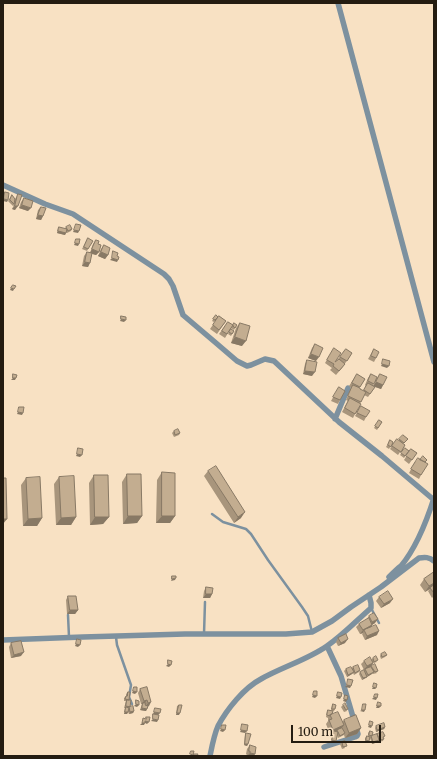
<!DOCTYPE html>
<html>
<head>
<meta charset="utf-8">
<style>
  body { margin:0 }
  #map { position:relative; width:437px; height:759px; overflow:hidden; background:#f8e1c3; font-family:Merriweather,serif }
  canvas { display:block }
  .frame { position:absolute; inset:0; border:4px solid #241c11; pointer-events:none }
  .scale { position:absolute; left:291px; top:725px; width:90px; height:18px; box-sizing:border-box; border:2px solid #241c11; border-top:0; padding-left:5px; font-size:12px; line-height:14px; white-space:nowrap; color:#241c11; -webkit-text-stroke:3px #f8e1c3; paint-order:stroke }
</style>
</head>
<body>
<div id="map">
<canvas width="437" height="759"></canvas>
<div class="frame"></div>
<div class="scale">100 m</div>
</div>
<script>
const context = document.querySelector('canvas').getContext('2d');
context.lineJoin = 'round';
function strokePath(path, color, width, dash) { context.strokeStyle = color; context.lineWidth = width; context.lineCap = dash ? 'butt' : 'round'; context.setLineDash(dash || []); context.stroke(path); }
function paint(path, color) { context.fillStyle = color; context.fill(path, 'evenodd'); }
strokePath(new Path2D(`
  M212 514 223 522 246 529 251 534 268 560 302 607 308 616 312 632
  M371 608 379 623
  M68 615 69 637
  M204 634 205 602
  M116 637 117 645 131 685 129 697 132 704`), '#7d919f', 2.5);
strokePath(new Path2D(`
  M338 3 434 362
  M3 185 45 204 73 214 79 218 164 274 169 279 173 286 183 315 216 343 237 361 247 366 251 365 265 359 274 361 339 422 382 456 434 500
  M335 419 348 388
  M389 577C393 573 397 569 401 566 416 548 427 520 434 498
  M3 640 83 637 185 634H286L312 632 332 621 351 607 381 587 419 558C425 557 429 557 434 561
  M324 747 355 737 357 736 358 734 341 676 327 646
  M210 756C212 746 214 735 218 726 227 709 244 688 261 679 282 667 307 660 327 646 343 635 356 621 371 608V603L369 595`), '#7d919f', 5.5);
paint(new Path2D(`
  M18 194 15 210 12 209 14 205 13 206 8 201 12 195 15 199Z
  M24 198 28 211 19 208 21 202Z
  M41 207 43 216 41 220 36 219 38 210Z
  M59 227 65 229 66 227 72 229 71 231 67 233 66 232 65 235 57 233 58 229Z
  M88 238V249L87 251 82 249Z
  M96 240 99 252 96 255 92 254 88 267 82 266 84 256 87 252 90 253 93 244Z
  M104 245 108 255 105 259 98 256 101 249Z
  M216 315 218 317 214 322 212 321Z
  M219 316 226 321 217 334 210 329Z
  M228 322 233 325H237L234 330 231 328 225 338 219 334Z
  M240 323 242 346 231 343 236 328Z
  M231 329 234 331 231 336 228 334Z
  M315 344 316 361 308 358 312 348Z
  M334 348 335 362 338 359 346 349 352 353 342 368 336 375 330 370 332 368 325 363Z
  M374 349 376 358 374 362 368 359Z
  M307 360 312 376 303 374 305 364Z
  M357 374 365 379 359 388 360 389 363 391 366 386 365 385 368 378 371 374 374 384 373 385 374 386 377 378 380 374 383 385 381 389 375 387 368 397 364 395 355 414 353 418 342 412 348 401 346 400 351 388 349 386Z
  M339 387 340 400 338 404 331 401Z
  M361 406 366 417 364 421 355 416Z
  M379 420 382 422 377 430 374 428Z
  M174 431 180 433 179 435 174 437 172 433Z
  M403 435 408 439 403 444 405 445 398 455 390 449 397 439 398 441Z
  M390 440 393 442 389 449 386 447Z
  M405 448 409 451 404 458 400 455Z
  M411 449 417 453 409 464 404 460Z
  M415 462 425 463 421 475 419 479 409 473Z
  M208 471 241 518 234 523 204 476Z
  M162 472 175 516 170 523H156L157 480Z
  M127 474 142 516 137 523 123 524 122 482Z
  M94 475 109 517 103 524 90 525 89 483Z
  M59 477 76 517 71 525H56L54 484Z
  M26 478 42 518 37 526H23L21 485Z
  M434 572V596L432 598 428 591 430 589 425 592 420 585 424 579Z
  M206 587 212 594 210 598H203L204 591Z
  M68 596 78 610 75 614H67L66 600Z
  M379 597 390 603 381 608 376 601Z
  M369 616 375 623 372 625 371 627 377 635 365 640 362 634 363 633 360 634 356 627 359 624 366 620Z
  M338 638 345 643 338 646 336 642Z
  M11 643 21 656 11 658 9 647Z
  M381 654 387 655 385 657 381 659 380 656Z
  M373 658 377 662 373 663 371 667V666L377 673 373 674V673L367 677 366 678 362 680 359 674 360 672 364 670 361 664 364 661 371 660Z
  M353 667 360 670 359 672 354 675 353 673 352 674 347 677 344 671 346 669 352 668Z
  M147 687 149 706H148L146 711 140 710 142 704H141L138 693 140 689Z
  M128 692 130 707 134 711 133 713 129 714 128 712 127 714H124L125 708H124L126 701H124V698L126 696V694Z
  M333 704 335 709 334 711H333L332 714 342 722 344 720 361 728 357 734 345 738 344 735 338 738 337 735 336 741 335 742H331L333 732 330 734 326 724 328 721V718L326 717 327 712 328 710H331L332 706Z
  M179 705V715H176L177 706Z
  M343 705 347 711 344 712 341 707Z
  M376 726 385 727 384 729 376 732 375 728Z
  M370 731 372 736 377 734 384 738 383 741 378 742V741V742L372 744 370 738 368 743 365 742V738L367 736 368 737V733Z
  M246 733 248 744 247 746 244 745 245 735Z
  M342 742 345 748 342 749 340 744Z
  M250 745 255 754 253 756H247V755L246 754 247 749Z`), '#a8957c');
paint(new Path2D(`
  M4 199 8 200 7 202 3 201Z
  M22 205 31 208 28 211 19 208Z
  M15 206H18L15 210 12 209Z
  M38 215 43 216 41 220 36 219Z
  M74 230 79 231 78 233 73 232Z
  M58 231 66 233 65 235 57 233Z
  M75 243 79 244 78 246 74 245Z
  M92 249 99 252 96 255 90 253Z
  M101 252 108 255 105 259 98 256Z
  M112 258 118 260 117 262 110 260Z
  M85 262 90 263 88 267 82 266Z
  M11 288 14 289 13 291 10 290Z
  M121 319 126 320 124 322 120 321Z
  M235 337 246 341 242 346 231 343Z
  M311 354 319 357 316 361 308 358Z
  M382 364 389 366 387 368 381 366Z
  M305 371 315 372 312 376 303 374Z
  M13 378H16L15 380H11Z
  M376 382 383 385 381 389 373 386Z
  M18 412 23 413 22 415 17 414Z
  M77 454 82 455 80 457 76 456Z
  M245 512 241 518 234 523 238 517Z
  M128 516H142L137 523 123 524Z
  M162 516H175L170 523H156Z
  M76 517 71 525H56L61 518Z
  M95 517H109L103 524 90 525Z
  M42 518 37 526H23L28 519Z
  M3 519H7L3 524Z
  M176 578 175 580 171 581 172 579Z
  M434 583V586L425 592 429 586Z
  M206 594H212L210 598H203Z
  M393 599 390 603 381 608 384 604Z
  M70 610H78L75 614H67Z
  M378 619 375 623 370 626 372 622Z
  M372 625 370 629 364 630 363 633 360 634 363 630Z
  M379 631 377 635 365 640 367 636Z
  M348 639 345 643 338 646 341 643Z
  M76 644 80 645 78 647 75 646Z
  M24 652 21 656 11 658 14 655Z
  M373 663 370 667 364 670 367 666Z
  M168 664 171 665 169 667 166 666Z
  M354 672 352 674 347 677 348 675Z
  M374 672 372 674 362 680 363 678 367 677 368 675Z
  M347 685 351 686 350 688 345 687Z
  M373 687 376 688 375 689H372Z
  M133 691 137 692 135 694 132 693Z
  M313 695 317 696 315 698 312 697Z
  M337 696 341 697 340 699 336 698Z
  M374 697 377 698 376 700 372 699Z
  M344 699 347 700 346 702 343 701Z
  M147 700 144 704 143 703 141 704 144 701Z
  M151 702 149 706 145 707 148 703Z
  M136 704 139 705 137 707 134 706Z
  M377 706H381L379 708H376Z
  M142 708 147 709 146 711 140 710Z
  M362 710H365L364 712 360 711Z
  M134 711 133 713 129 714 130 712Z
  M125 712H128L127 714H124Z
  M154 712 160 713 158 715 153 714Z
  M177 713H180L179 715H176Z
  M153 719 158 720 157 722 151 721Z
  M145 721 149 722 147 724 145 723 144 725H140L142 723Z
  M344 725 341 729 330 734 333 730Z
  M369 725 372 726 371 728 368 727Z
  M385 727 384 729 376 732 377 730Z
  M361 728 357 734 345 738 349 733Z
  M221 729 225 730 223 732 220 731Z
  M241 730 247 731 245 733 240 732Z
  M332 740 336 741 335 742H331Z
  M366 740 369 741 368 743 365 742Z
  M379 740 378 742 372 744 373 742Z
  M245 744H248L247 746 244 745Z
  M250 753 255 754 253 756H247Z`), '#887965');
const building = new Path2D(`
  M5 192 9 193 8 200 4 199Z
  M18 194 22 195 18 206H15Z
  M12 195 15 199 14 204 10 200Z
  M24 198 33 201 31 208 22 205Z
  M41 207 46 208 43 216 38 215Z
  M76 224 81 225 79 231 74 230Z
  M70 225 72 229 68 231 66 227Z
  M59 227 67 229 66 233 58 231Z
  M88 238 93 241 88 249 84 247Z
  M76 239H80L79 244 75 243Z
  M96 240 99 241 98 244 101 245 99 252 92 249Z
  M104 245 110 248 108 255 101 252Z
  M113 251 118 253 117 256 119 257 118 260 112 258Z
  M87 252 92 253 90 263 85 262Z
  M13 285 16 286 14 289 11 288Z
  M216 315 218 317 215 320 213 319Z
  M121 316 126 317V320L121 319Z
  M219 316 226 321 219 330 213 325Z
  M228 322 233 325 227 334 222 331Z
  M234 323 237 325 235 328 233 326V325Z
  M240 323 250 326 246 341 235 337Z
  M231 329 234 331 232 334 229 332Z
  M315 344 323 348 319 357 311 354Z
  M334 348 341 353 335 362 339 359 345 364 339 371 333 366 334 364 327 360Z
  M346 349 352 353 347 361 340 357Z
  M374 349 379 352 376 358 371 356Z
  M383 359 390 361 389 366 382 364Z
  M307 360 317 362 315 372 305 371Z
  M13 374 17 375 16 378H13Z
  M357 374 365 379 360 387 352 383Z
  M371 374 377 377 374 384 368 381Z
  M380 374 387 377 383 385 376 382Z
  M368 383 375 387 370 394 364 390Z
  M353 385 360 388V389L366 392 361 402 348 396Z
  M339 387 345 391 340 400 333 397Z
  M350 398 361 404 355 414 345 408Z
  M361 406 370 411 366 417 357 413Z
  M19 407H24L23 413 18 412Z
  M379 420 382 422 378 428 375 426Z
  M178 429 180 433 175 435 174 431Z
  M403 435 408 439 404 443 399 439Z
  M397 439 405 445 401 452 392 446Z
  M390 440 393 442 391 447 388 445Z
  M78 448 83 449 82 455 77 454Z
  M405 448 409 451 405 456 401 453Z
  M411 449 417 453 412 460 406 456Z
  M423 456 427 460 425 462 420 460Z
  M418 458 428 464 421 475 411 469Z
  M216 466 245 512 238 517 208 471Z
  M162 472 175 473V516H162Z
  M127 474H141L142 516H128Z
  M94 475H108L109 517H95Z
  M74 476 76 517 61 518 59 477Z
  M40 477 42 518 28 519 26 478Z
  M3 478H6L7 519H3Z
  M434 572V583L429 586 424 579Z
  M172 576H176V578L172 579Z
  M434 585V593L430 588Z
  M206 587 213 588 212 594H206Z
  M388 591 393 599 384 604 379 597Z
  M68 596H76L78 610H70Z
  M374 613 378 619 372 622 369 616Z
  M369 618 372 625 363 630 359 624Z
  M376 625 379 631 367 636 364 630Z
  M346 634 348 639 341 643 338 638Z
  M77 639 81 640 80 645 76 644Z
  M21 641 24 652 14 655 11 643Z
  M385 652 387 655 382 657 381 654Z
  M376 656 378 660 374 662 373 658Z
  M370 657 373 663 367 666 364 661Z
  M168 660 172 661 171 665 168 664Z
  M375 664 378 671 375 672 371 666Z
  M358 665 360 670 355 673 353 667Z
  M351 667 354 672 348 675 346 669Z
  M371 667 374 672 368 675 365 669Z
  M364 670 367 677 363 678 360 672Z
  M348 679 353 680 351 686 347 685Z
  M374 683 377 684 376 688 373 687Z
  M134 687H137V692L133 691Z
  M147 687 151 702 148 703 147 700 144 701 140 689Z
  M314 691H317V696L313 695Z
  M128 692H130L129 700 125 699 126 696H127Z
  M338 692 342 693 341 697 337 696Z
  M375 694H378L377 698 374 697Z
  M345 695 348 696 347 700 344 699Z
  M127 700H131L130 707 126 706Z
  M136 700 139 701V705L136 704Z
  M378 702 381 703V706H377Z
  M143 703H146L145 705 148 706 147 709 142 708Z
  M345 703 348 709 346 710 343 705Z
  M333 704 336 705 335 709H332Z
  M363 704H366L365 710H362Z
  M179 705H182L180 713H177Z
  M133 706 134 711 130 712 129 707Z
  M126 707 129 708 128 712H125Z
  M155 708 161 709 160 713 154 712Z
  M328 710 333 711 332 714 330 715V716L327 715Z
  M338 712 344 725 333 730 329 720 332 719 330 715Z
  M153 714 159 715 158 720 153 719Z
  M356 715 361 728 349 733 344 720Z
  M146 717H150L149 722 145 721V723H142L143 718 146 719Z
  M370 721 373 722 372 726 369 725Z
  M384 723 385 727 377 730 376 726Z
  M242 724 248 725 247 731 241 730Z
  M222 725H226L225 730 221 729Z
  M342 728 345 733 340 736 337 730Z
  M334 731 338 732 336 741 332 740Z
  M370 731 373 732 372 736 369 735Z
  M383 732 385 736 383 737 384 739 380 740 377 734Z
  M246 733 251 734 248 744H245Z
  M377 734 379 740 373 742 371 736Z
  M367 736 370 737 369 741 366 740Z
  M345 741 347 746 343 747 342 742Z
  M250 745 256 747 255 754 250 753V751H249Z
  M191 751H194L193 755 190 754Z
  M194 754H198L197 756H194Z`);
paint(building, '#c3ad90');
strokePath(building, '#887965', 1);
</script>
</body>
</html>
